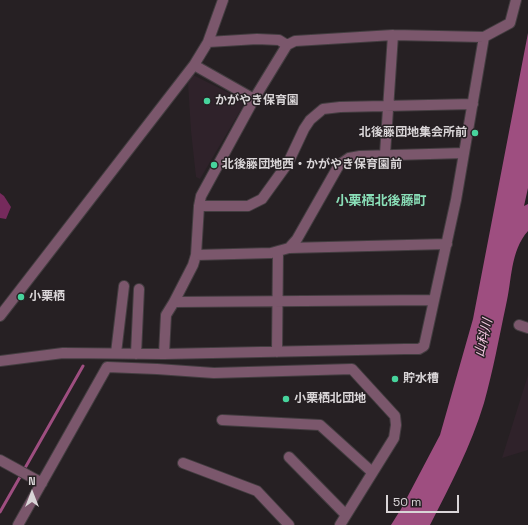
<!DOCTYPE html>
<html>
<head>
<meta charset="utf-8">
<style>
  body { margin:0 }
  #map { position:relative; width:528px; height:525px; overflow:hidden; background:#262023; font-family:"Space Grotesk",sans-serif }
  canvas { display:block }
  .north { position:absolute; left:12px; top:473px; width:40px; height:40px; -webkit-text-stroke:3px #262023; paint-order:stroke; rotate:0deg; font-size:11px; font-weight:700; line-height:16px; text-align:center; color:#d9d5d7 }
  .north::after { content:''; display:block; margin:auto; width:14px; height:18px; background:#d9d5d7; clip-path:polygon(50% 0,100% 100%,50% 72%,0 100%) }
  .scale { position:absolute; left:386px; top:495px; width:73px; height:18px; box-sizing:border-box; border:2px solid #d9d5d7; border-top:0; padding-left:5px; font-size:12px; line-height:14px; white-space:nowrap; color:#d9d5d7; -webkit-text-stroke:3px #262023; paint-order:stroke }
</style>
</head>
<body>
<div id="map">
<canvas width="528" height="525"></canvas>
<div class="north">N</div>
<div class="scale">50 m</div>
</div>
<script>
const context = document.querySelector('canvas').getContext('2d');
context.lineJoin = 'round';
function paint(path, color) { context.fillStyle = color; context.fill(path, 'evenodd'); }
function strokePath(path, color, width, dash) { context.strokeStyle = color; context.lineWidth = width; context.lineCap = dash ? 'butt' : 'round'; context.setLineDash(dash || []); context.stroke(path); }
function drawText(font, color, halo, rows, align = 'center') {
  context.font = font + ' "Space Grotesk","Noto Sans JP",sans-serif'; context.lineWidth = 3; context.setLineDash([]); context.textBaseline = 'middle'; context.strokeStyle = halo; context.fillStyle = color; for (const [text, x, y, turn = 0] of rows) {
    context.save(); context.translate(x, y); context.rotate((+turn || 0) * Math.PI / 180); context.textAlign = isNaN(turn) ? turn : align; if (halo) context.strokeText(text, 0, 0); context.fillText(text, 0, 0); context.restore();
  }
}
paint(new Path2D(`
  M193 75 241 99 243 106 200 179 196 177 191 131 188 83Z
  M528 375V450L502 458Z`), '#2f222a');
paint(new Path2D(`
  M0 193 4 196 11 207 6 219 0 218Z`), '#762a5c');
paint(new Path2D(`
  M528 33V188L524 206 528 204V231C510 251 512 281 506 305 499 338 493 371 484 403 471 446 450 486 430 525H391L401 509 440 435 473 319Z`), '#9e4e80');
strokePath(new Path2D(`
  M25 468 83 366
  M0 512 20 477`), '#9e4e80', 3);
const minor = new Path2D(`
  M208 42 257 39 279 40 287 45
  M194 65 254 99
  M385 154 393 35
  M199 206H248L262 199 288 163 304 129 310 120 323 109 340 107 473 104
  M289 248 297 239 339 165 349 158 360 156 464 153
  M196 255 271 253 289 248 447 244
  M174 302 434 300
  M0 316 194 65 208 42 223 0
  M519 325 528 328
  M277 352 278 252
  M116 353 124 286
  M136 354 139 289
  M164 354 166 315 174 302 193 265 196 255 199 206 201 196 254 99 287 45 295 41 393 35 484 37 510 23 516 0
  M0 361 63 353 164 354 405 349H419L424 346 456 200 484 37
  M222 420 320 425 372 472
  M289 457 346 515
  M0 460 42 483
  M183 463 257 491 289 525
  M18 525 107 367 157 369 214 373 352 369 395 416 396 425 394 438 340 525`);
strokePath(minor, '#433d40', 12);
strokePath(minor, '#7b576c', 10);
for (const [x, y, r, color] of [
  [207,101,4,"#47d49d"],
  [475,133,4,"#47d49d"],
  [214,165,4,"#47d49d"],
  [21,297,4,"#47d49d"],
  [395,379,4,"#47d49d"],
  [286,399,4,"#47d49d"]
]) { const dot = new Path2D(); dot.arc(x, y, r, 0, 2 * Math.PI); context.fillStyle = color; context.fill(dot); strokePath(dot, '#262023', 1.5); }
drawText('bold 12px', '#d9d5d7', '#262023', [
  ["かがやき保育園",215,101],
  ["北後藤団地集会所前",467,133,"right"],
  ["北後藤団地西・かがやき保育園前",222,165],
  ["小栗栖",29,297],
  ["貯水槽",403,379],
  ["小栗栖北団地",294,399]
], 'left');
drawText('bold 13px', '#8adfb8', '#262023', [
  ["小栗栖北後藤町",381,201]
]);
drawText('italic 13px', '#f5c8e2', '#262023', [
  ["山科川",484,338,-77]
]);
</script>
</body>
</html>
